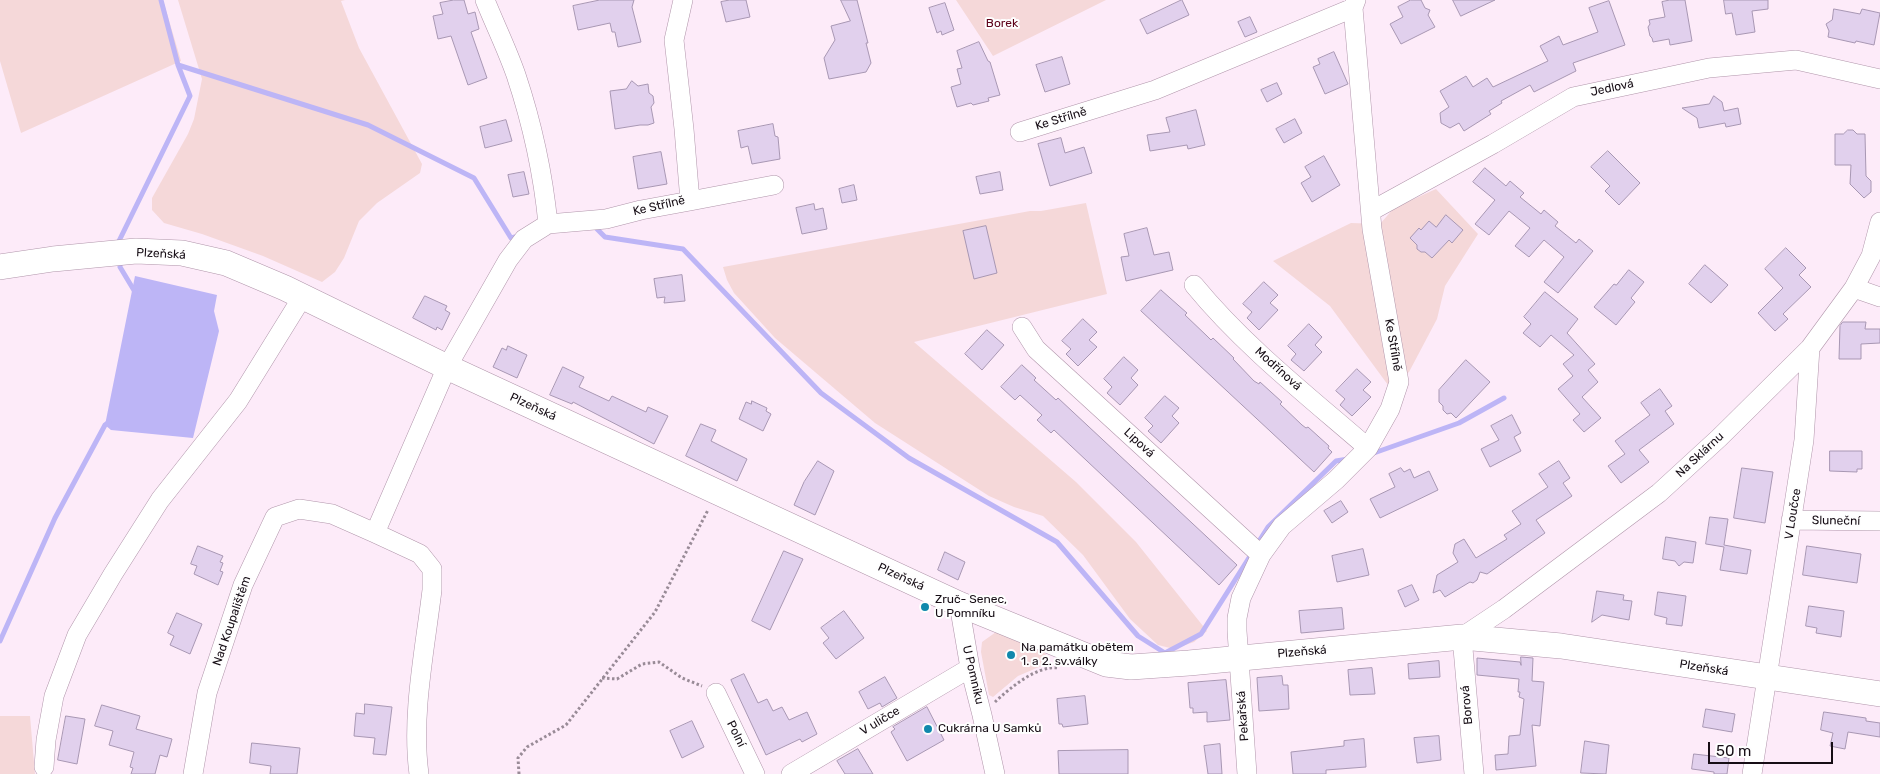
<!DOCTYPE html>
<html>
<head>
<meta charset="utf-8">
<style>
  body { margin:0 }
  #map { position:relative; width:1880px; height:774px; overflow:hidden; background:#fdebf9; font-family:Rubik,sans-serif }
  canvas { display:block }
  .scale { position:absolute; left:1708px; top:742px; width:125px; height:22px; box-sizing:border-box; border:2px solid #160d15; border-top:0; padding-left:6px; font-size:15px; line-height:18px; white-space:nowrap; color:#160d15; -webkit-text-stroke:4px #fefefe; paint-order:stroke }
</style>
</head>
<body>
<div id="map">
<canvas width="1880" height="774"></canvas>
<div class="scale">50 m</div>
</div>
<script>
const context = document.querySelector('canvas').getContext('2d');
context.lineJoin = 'round';
function paint(path, color) { context.fillStyle = color; context.fill(path, 'evenodd'); }
function strokePath(path, color, width, dash) { context.strokeStyle = color; context.lineWidth = width; context.lineCap = dash ? 'butt' : 'round'; context.setLineDash(dash || []); context.stroke(path); }
function drawText(font, color, halo, rows, align = 'center') {
  context.font = font + ' Rubik,sans-serif'; context.lineWidth = 4; context.setLineDash([]); context.textBaseline = 'middle'; context.strokeStyle = halo; context.fillStyle = color; for (const [text, x, y, turn = 0] of rows) {
    context.save(); context.translate(x, y); context.rotate((+turn || 0) * Math.PI / 180); context.textAlign = isNaN(turn) ? turn : align; if (halo) context.strokeText(text, 0, 0); context.fillText(text, 0, 0); context.restore();
  }
}
paint(new Path2D(`
  M0 0H163L181 61 21 133 0 61Z
  M178 0H345L341 1 359 48 422 164 420 173 377 203 359 221 344 258 335 272 322 282 263 256 202 234 164 223 152 210V198L188 134 194 119 202 79Z
  M956 0H1106L993 56Z
  M1436 189 1478 234 1445 286 1437 319 1409 372 1388 385 1330 306 1273 261 1351 223 1380 224 1394 208Z
  M1086 203 1107 294 914 342 1076 482 1136 542 1207 631 1194 642 1174 649 1158 645 1130 619 1083 555 1043 516 1014 507 989 496 875 423 775 338 734 293 727 280 723 267 1030 211H1041Z
  M996 632 1042 648 1047 657 1046 664 1018 676 993 697 989 695 981 652 982 642Z
  M0 716H30L35 774H0Z`), '#f5d8d9');
paint(new Path2D(`
  M135 276 217 295 214 311 219 331 193 438 111 430 105 425Z`), '#bdb5f6');
strokePath(new Path2D(`
  M178 65 368 125 474 178 511 238 519 236
  M594 226 605 237 683 249 821 393 909 458 1057 542 1138 636 1165 653 1201 634 1252 553
  M119 246V241L190 96 178 65 161 0
  M120 260V267L135 292
  M1371 454 1459 423 1504 398
  M1256 546 1268 527 1336 461 1348 459
  M0 641 55 518 105 425 109 422`), '#bdb5f6', 5);
const building = new Path2D(`
  M454 0H464L468 14 475 12 479 29 471 32 487 78 468 85 451 36 438 39 433 16 443 14 440 3Z
  M600 0H634L632 7 641 42 618 47 615 32H612L610 23 578 30 573 6Z
  M730 0H746L750 17 726 22 721 2Z
  M841 0H857L868 43H866L871 63 866 72 829 79 824 58 835 40 831 26 850 21Z
  M1182 0 1189 15 1147 34 1140 20Z
  M1411 0H1421L1425 8 1430 10 1428 15 1435 27 1401 44 1390 24 1403 17 1398 7Z
  M1453 0H1495L1461 16Z
  M1670 0H1685L1692 41 1670 45 1669 39 1653 42 1652 38 1650 36 1648 27 1650 24 1649 20 1665 17 1662 2Z
  M1724 0H1768V9L1752 11 1755 32 1736 35 1732 13 1726 14Z
  M1609 1 1625 45 1573 63 1576 71 1534 92 1530 85 1501 101 1502 103 1489 111 1491 114 1464 131 1459 123 1450 128 1441 123 1440 113 1449 107 1440 91 1466 76 1473 87 1487 78 1493 87 1548 61 1540 46 1559 36 1563 45 1598 32 1589 8Z
  M945 3 954 30 942 35 941 31 937 33 929 8Z
  M1834 9 1860 14 1862 9 1880 13 1874 45 1856 41 1855 43 1828 37 1829 31 1826 24 1832 20Z
  M1250 17 1257 32 1245 37 1238 22Z
  M979 42 988 61 990 62 1000 95 988 98 989 101 973 105 971 103 957 107 951 87 961 84 957 69 962 68 957 51Z
  M1334 52 1348 84 1325 94 1313 67 1320 64 1318 59Z
  M1062 57 1070 84 1045 92 1036 65Z
  M632 81 638 86 648 84 649 93 653 96 654 103 651 107 654 123 648 125H640L615 129 610 91 626 89Z
  M1277 83 1282 94 1267 102 1261 90Z
  M1714 96 1722 102 1724 111 1738 108 1741 124 1726 127 1725 123 1699 128 1697 118 1682 108 1709 104Z
  M1196 110 1205 145 1188 149 1187 145 1150 151 1147 135 1170 132 1166 118Z
  M1295 119 1302 133 1284 143 1276 129Z
  M506 120 512 141 485 148 480 127Z
  M773 124 775 136 778 137 780 159 752 164 748 146 741 148 738 131Z
  M1848 130H1853L1857 134H1865L1866 176 1871 181V192L1864 198 1850 184 1851 165H1835V134H1843Z
  M1061 138 1065 153 1084 147 1092 173 1050 186 1038 144Z
  M1608 151 1640 183 1619 205 1605 191 1610 186 1591 167Z
  M661 152 667 184 638 189 633 157Z
  M1324 156 1340 185 1312 202 1301 183 1311 177 1305 167Z
  M1485 168 1506 186 1510 181 1524 193 1520 197 1541 214 1544 210 1558 222 1555 226 1576 243 1579 239 1593 251 1558 293 1544 282 1564 257 1544 240 1529 257 1515 246 1530 228 1509 211 1489 235 1475 224 1495 200 1473 182Z
  M524 172 529 194 513 197 508 175Z
  M1000 172 1003 190 980 194 976 177Z
  M854 185 857 200 842 203 839 189Z
  M814 204 815 210 823 208 827 229 802 234 796 208Z
  M1446 215 1463 230 1452 243 1449 240 1432 258 1425 252H1421L1417 249V245L1410 238 1419 228 1421 230 1429 221 1436 227Z
  M986 226 997 273 974 279 963 231Z
  M1147 228 1154 255 1169 252 1173 270 1126 281 1121 257 1129 256 1124 234Z
  M1786 248 1806 268 1799 275 1811 287 1783 314 1788 319 1775 331 1758 313 1783 288 1765 269Z
  M1705 265 1728 285 1711 303 1689 284Z
  M1629 270 1644 282 1631 298 1635 302 1616 325 1594 307 1614 284 1616 285Z
  M682 275 685 301 664 303 665 297 657 298 654 279Z
  M1264 282 1278 295 1270 303 1278 310 1259 330 1247 318 1252 312 1243 304Z
  M1161 290 1187 313 1185 315 1207 336 1211 340 1213 338 1234 358 1233 359 1254 381 1259 384 1260 382 1282 402 1280 404 1302 425 1306 428 1308 427 1329 446 1328 448 1332 452 1314 472 1141 311Z
  M1545 292 1578 319 1567 333 1595 364 1588 370 1598 382 1582 397 1601 418 1584 432 1573 420 1580 414 1558 389 1573 376 1563 364 1574 355 1551 335 1540 347 1523 333 1531 324 1524 317Z
  M425 296 447 306 445 310 450 313 442 330 437 327 436 330 413 318Z
  M1083 319 1097 332 1089 340 1097 347 1078 366 1066 354 1071 349 1062 341Z
  M1843 322H1866L1865 329H1880V343L1861 344V359H1839L1840 326Z
  M1309 324 1322 337 1315 345 1322 352 1304 371 1291 360 1296 354 1288 346Z
  M987 330 1004 345 982 370 965 354Z
  M508 346 527 355 517 378 493 367 502 348 506 350Z
  M1124 357 1138 370 1131 378 1138 385 1120 405 1107 393 1112 387 1104 379Z
  M1466 360 1490 382 1456 418 1451 413 1447 414 1443 410V406L1439 402V390Z
  M1022 365 1036 378 1034 380 1056 400 1058 398 1237 565 1219 585 1054 430 1051 433 1037 420 1042 415 1020 395 1015 400 1001 387Z
  M563 367 584 377 579 387 609 401 612 396 646 412 648 407 668 416 654 444 573 402 572 404 550 395Z
  M1357 369 1371 382 1363 390 1371 397 1352 416 1340 405 1345 399 1336 391Z
  M1660 389 1672 406 1665 411 1674 424 1639 450 1649 462 1621 483 1608 466 1625 454 1615 441 1650 415 1641 403Z
  M1165 396 1179 408 1172 416 1179 423 1161 443 1148 431 1153 426 1145 418Z
  M752 401 767 408 766 411 771 414 763 431 739 419 746 402 751 404Z
  M1512 415 1521 433 1514 437 1521 451 1490 467 1481 449 1499 440 1491 426Z
  M701 424 716 430 711 441 747 459 737 481 686 456Z
  M1830 451H1862V469H1857V472L1830 471Z
  M818 461 834 471 815 515 794 505 804 482Z
  M1559 461 1570 478 1563 483 1572 496 1536 520 1545 533 1487 574 1480 572 1477 580 1473 583 1470 582 1445 597 1440 590 1433 593 1437 575 1458 562 1453 553 1455 544 1464 539 1476 558 1507 539 1504 535 1521 524 1512 511 1548 487 1539 474Z
  M1401 468 1404 472 1410 469 1414 478 1429 471 1438 490 1380 518 1370 499 1395 487 1389 474Z
  M1742 468 1773 472 1765 523 1734 518Z
  M1341 501 1348 512 1332 523 1324 511Z
  M1710 517 1728 519 1724 545 1751 550 1747 574 1720 570 1724 547 1706 544Z
  M1666 537 1696 542 1693 563 1684 562 1679 566 1675 561 1663 559Z
  M198 546 223 556 220 562 223 563 220 571 223 572 218 585 194 574 197 566 191 564Z
  M1807 546 1861 554 1857 583 1803 575Z
  M1363 549 1369 575 1337 582 1332 556Z
  M784 551 803 559 770 630 752 621Z
  M945 552 965 562 958 580 938 570Z
  M1412 585 1419 600 1405 607 1398 591Z
  M1597 591 1624 595 1623 600 1632 601 1629 620 1602 615 1592 622Z
  M1658 592 1686 596 1682 626 1666 624 1667 618 1655 615Z
  M1809 606 1844 611 1841 637 1816 633 1817 628 1806 626Z
  M1342 608 1344 629 1301 633 1299 611Z
  M844 611 864 638 836 659 823 643 829 638 821 628Z
  M177 613 202 624 190 654 170 645 174 636 168 633Z
  M1521 657 1533 658 1532 681 1544 682 1540 726 1532 725 1536 766 1496 770 1495 755 1508 754 1509 736 1520 735 1524 699 1519 697 1520 692H1518L1519 679 1477 675V658L1520 662 1521 665Z
  M1439 661 1440 677 1409 679 1408 664Z
  M1372 668 1375 694 1350 695 1348 670Z
  M744 674 758 703 767 699 773 711 782 707 789 720 807 712 817 734 802 742 800 739 766 755 731 680Z
  M1282 676 1283 685H1288L1289 709 1259 711 1257 678Z
  M885 677 897 698 882 707 880 703 868 709 859 692Z
  M1226 680 1230 720 1207 722V712L1193 713V708H1190L1188 683Z
  M1085 696 1088 724 1063 727 1062 724H1059L1057 699Z
  M365 704 392 707 386 755 373 754 375 738 354 736 356 713 364 714Z
  M102 705 140 716 136 729 172 739 167 757 160 755 155 774H131L133 768 130 767 134 752 109 745 113 731 95 726Z
  M927 707 944 740 907 761 891 732 895 729 893 727Z
  M1706 709 1735 714 1732 732 1703 727Z
  M1824 712 1866 718V721L1880 723V737L1848 732 1845 749 1830 746 1833 733 1821 730Z
  M66 716 85 719 77 764 58 760Z
  M692 721 704 747 682 758 670 731Z
  M1439 736 1441 760 1417 763 1414 738Z
  M1364 739 1366 767 1326 770V774H1293L1291 752 1344 746V741Z
  M1585 741 1609 745 1606 774 1581 773Z
  M252 743 300 748 297 774H270L271 766 250 763Z
  M1220 744 1222 774H1208L1204 746Z
  M858 749 873 774H845L837 761Z
  M1128 750V774H1059L1058 751Z
  M1694 754 1729 758 1727 774H1714V772L1692 769Z`);
paint(building, '#e1d0ed');
strokePath(building, '#a897b3', 1);
const minor = new Path2D(`
  M485 0C495 25 507 49 516 75 532 123 543 173 548 224
  M1020 132 1155 90 1353 8
  M690 201 774 185
  M1371 211 1493 144 1573 97 1709 68 1796 60 1880 79
  M1194 285C1244 346 1308 396 1368 448
  M1854 288 1880 297
  M1022 327 1036 349 1261 555
  M1791 520 1880 521
  M375 533 447 367 508 260 524 239 548 224 606 219 641 210 690 201 684 129 674 40 683 0
  M959 604 970 668 982 715 995 774
  M716 693 755 774
  M44 767 46 740 54 696 77 635 113 574 160 500 238 401 303 296
  M193 774 207 693 243 585 275 517 299 509 332 514 375 533 420 554 432 569V590C425 649 411 716 419 774
  M791 774 970 668
  M1247 774 1237 631V618L1241 598 1261 555 1282 526 1336 480 1368 448 1390 409 1399 382 1372 229 1353 8 1356 0
  M1474 774 1462 637 1504 609 1659 493 1719 438 1810 348 1854 288 1871 256 1880 222
  M1752 774 1804 440 1810 348`);
const major = new Path2D(`
  M0 267 53 259 136 251 182 253 226 263 285 288 447 367 959 604 1106 664 1131 667 1189 663 1462 637 1561 646 1880 694`);
strokePath(minor, '#b095aa', 20);
strokePath(major, '#b095aa', 26);
strokePath(new Path2D(`
  M602 678 617 679 642 664 659 662 682 678 702 686
  M995 702C1010 688 1037 665 1058 668
  M519 774 518 758 527 747 566 725 655 612 708 510`), '#998b97', 3, [2.5, 2.5]);
strokePath(minor, '#fff', 19);
strokePath(major, '#fff', 25);
for (const [x, y, r, color] of [
  [925,607,5,"#1088ac"],
  [1011,655,5,"#1088ac"],
  [928,729,5,"#1088ac"]
]) { const dot = new Path2D(); dot.arc(x, y, r, 0, 2 * Math.PI); context.fillStyle = color; context.fill(dot); strokePath(dot, '#fefefe', 2); }
drawText('12px', '#5e021a', '#fefefe', [
  ["Borek",1002,24]
]);
drawText('12px', '#160d15', '#fefefe', [
  ["Jedlová",1612,88,-12],
  ["Ke Střílně",1061,119,-17],
  ["Ke Střílně",659,206,-13],
  ["Plzeňská",161,254,3],
  ["Ke Střílně",1393,345,80],
  ["Modřínová",1278,369,42],
  ["Plzeňská",533,407,25],
  ["Lipová",1139,443,43],
  ["Na Sklárnu",1700,455,-43],
  ["V Loučce",1793,514,-81],
  ["Sluneční",1836,521,1],
  ["Plzeňská",901,577,25],
  ["Nad Koupalištěm",232,621,-71],
  ["Plzeňská",1302,652,-5],
  ["Plzeňská",1704,668,9],
  ["U Pomníku",973,675,77],
  ["Borová",1467,705,-95],
  ["Pekařská",1243,716,-94],
  ["V uličce",880,721,-31],
  ["Polní",736,734,64]
]);
drawText('12px', '#160d15', '#fefefe', [
  ["Zruč- Senec,",935,600],
  ["U Pomníku",935,614],
  ["Na památku obětem",1021,648],
  ["1. a 2. sv.války",1021,662],
  ["Cukrárna U Samků",938,729]
], 'left');
</script>
</body>
</html>
